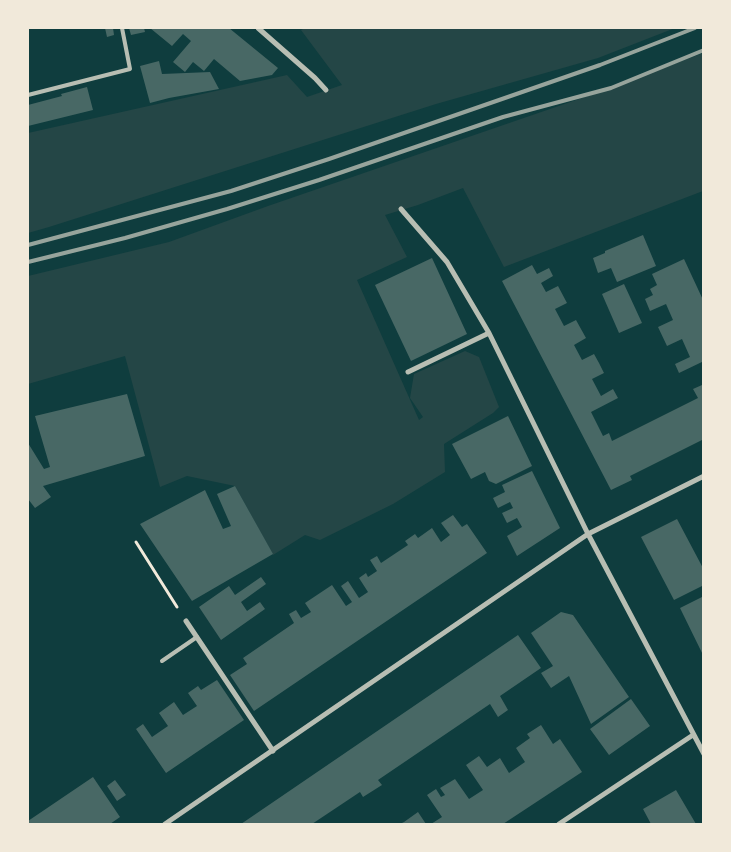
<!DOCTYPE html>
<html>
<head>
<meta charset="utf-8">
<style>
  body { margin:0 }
  #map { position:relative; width:731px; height:852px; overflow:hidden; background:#0f3d3e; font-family:Jost,sans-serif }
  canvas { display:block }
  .frame { position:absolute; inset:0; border:29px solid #f1e9da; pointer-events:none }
</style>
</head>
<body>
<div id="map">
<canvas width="731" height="852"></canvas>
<div class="frame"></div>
</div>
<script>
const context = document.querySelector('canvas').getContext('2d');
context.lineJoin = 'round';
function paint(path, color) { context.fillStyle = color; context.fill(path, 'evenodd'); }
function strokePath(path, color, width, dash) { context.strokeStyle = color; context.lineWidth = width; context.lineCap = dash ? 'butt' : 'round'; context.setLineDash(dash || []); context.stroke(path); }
paint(new Path2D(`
  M305 28H675L598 58 436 104 49 227 28 233V133L287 75 307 97 342 85 301 30Z
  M703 53V191L504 267 463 188 418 205 385 215 407 257 357 280 419 420 423 417 410 398 414 374 465 351 479 357 499 407 493 413 444 444 445 472 393 504 320 540 305 535 273 555 235 486 187 476 160 487 125 356 28 384V276L169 242 268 206 611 88Z`), '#244646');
paint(new Path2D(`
  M105 28H113L114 35 107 37Z
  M129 28H144L145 32 131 35Z
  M150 28H229L278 68 272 75 240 81 214 59 204 71 193 62 185 72 173 62 191 41 183 34 172 46Z
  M159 61 162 74 210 72 219 89 169 98 150 103 140 66Z
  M87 87 93 110 28 126V105L62 96 61 94Z
  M643 235 656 266 617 282 611 268 598 273 593 258 605 253V251Z
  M432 258 467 334 411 361 375 285Z
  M684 259 704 302V361L679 373 675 364 690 357 682 339 667 346 658 327 673 320 666 304 650 311 645 299 653 295 650 289 657 285 652 274Z
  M532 265 537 274 549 268 553 276 541 283 546 292 558 286 567 303 555 309 564 326 576 320 586 338 574 345 582 360 594 354 599 363 604 373 592 379 601 396 613 389 618 398 591 412 603 436 609 433 612 441 698 398 693 389 702 385 704 388V439L630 476 632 480 611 490 502 281Z
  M624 284 642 323 619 333 602 294Z
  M127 394 145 456 43 486 51 497 35 508 28 499V443L44 469 50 467 35 416Z
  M508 416 532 466 496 484 489 481 485 472 471 479 452 444Z
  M532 471 560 528 517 556 507 536 522 527 517 518 507 523 502 513 513 508 510 502 498 508 493 498 505 492 502 485Z
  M235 486 273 554 192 601 140 524 205 490 223 529 231 526 217 494Z
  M453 515 462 527 467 524 487 553 254 711 230 675 247 664 243 658 294 623 289 614 296 610 301 618 311 612 305 603 332 585 346 606 352 602 341 586 348 581 359 598 368 592 359 578 366 573 368 577 377 571 370 560 377 556 381 563 408 545 405 541 415 534 418 538 432 528 441 542 450 535 441 523Z
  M677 519 704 570V585L674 600 641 537Z
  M261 577 266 584 241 602 247 611 260 602 265 609 221 640 199 607 229 586 235 595Z
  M704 596V657L680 608Z
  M561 612 573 615 629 697 591 724 569 676 551 688 541 673 553 666 531 633Z
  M518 635 541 668 500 696 508 710 498 717 490 704 378 780 382 785 363 797 360 792 312 824H241Z
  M217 680 244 720 166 773 136 729 143 724 152 737 168 726 159 713 174 702 183 715 197 706 188 693 198 686 201 690Z
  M631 699 650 726 609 755 590 729Z
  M541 725 553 744 560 739 582 772 503 824H431L442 817 427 795 436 789 441 797 445 795 440 788 455 779 469 799 483 790 466 765 479 756 487 767 500 758 509 773 525 762 516 748 530 738 527 734Z
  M93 777 120 817 110 824H28V821Z
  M115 780 126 795 117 801 107 786Z
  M676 790 696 824H651L643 809Z
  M418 812 426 824H400L404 822Z`), '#486865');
strokePath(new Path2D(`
  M136 542 177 607`), '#f1e9da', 3);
strokePath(new Path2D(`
  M28 95 130 69 122 28
  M162 661 197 637`), '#b8beb3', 4);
strokePath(new Path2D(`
  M258 28 315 78 326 90
  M401 209 447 262 489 333 588 534 704 754
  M408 372 489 333
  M186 621 273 751
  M165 824 588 534 704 476
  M559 824 693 735`), '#b8beb3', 5);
strokePath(new Path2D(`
  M28 245 231 191 329 159 600 65 695 28
  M28 262 125 238 227 209 319 180 503 117 611 88 704 50`), '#97a49c', 4);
</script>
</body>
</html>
